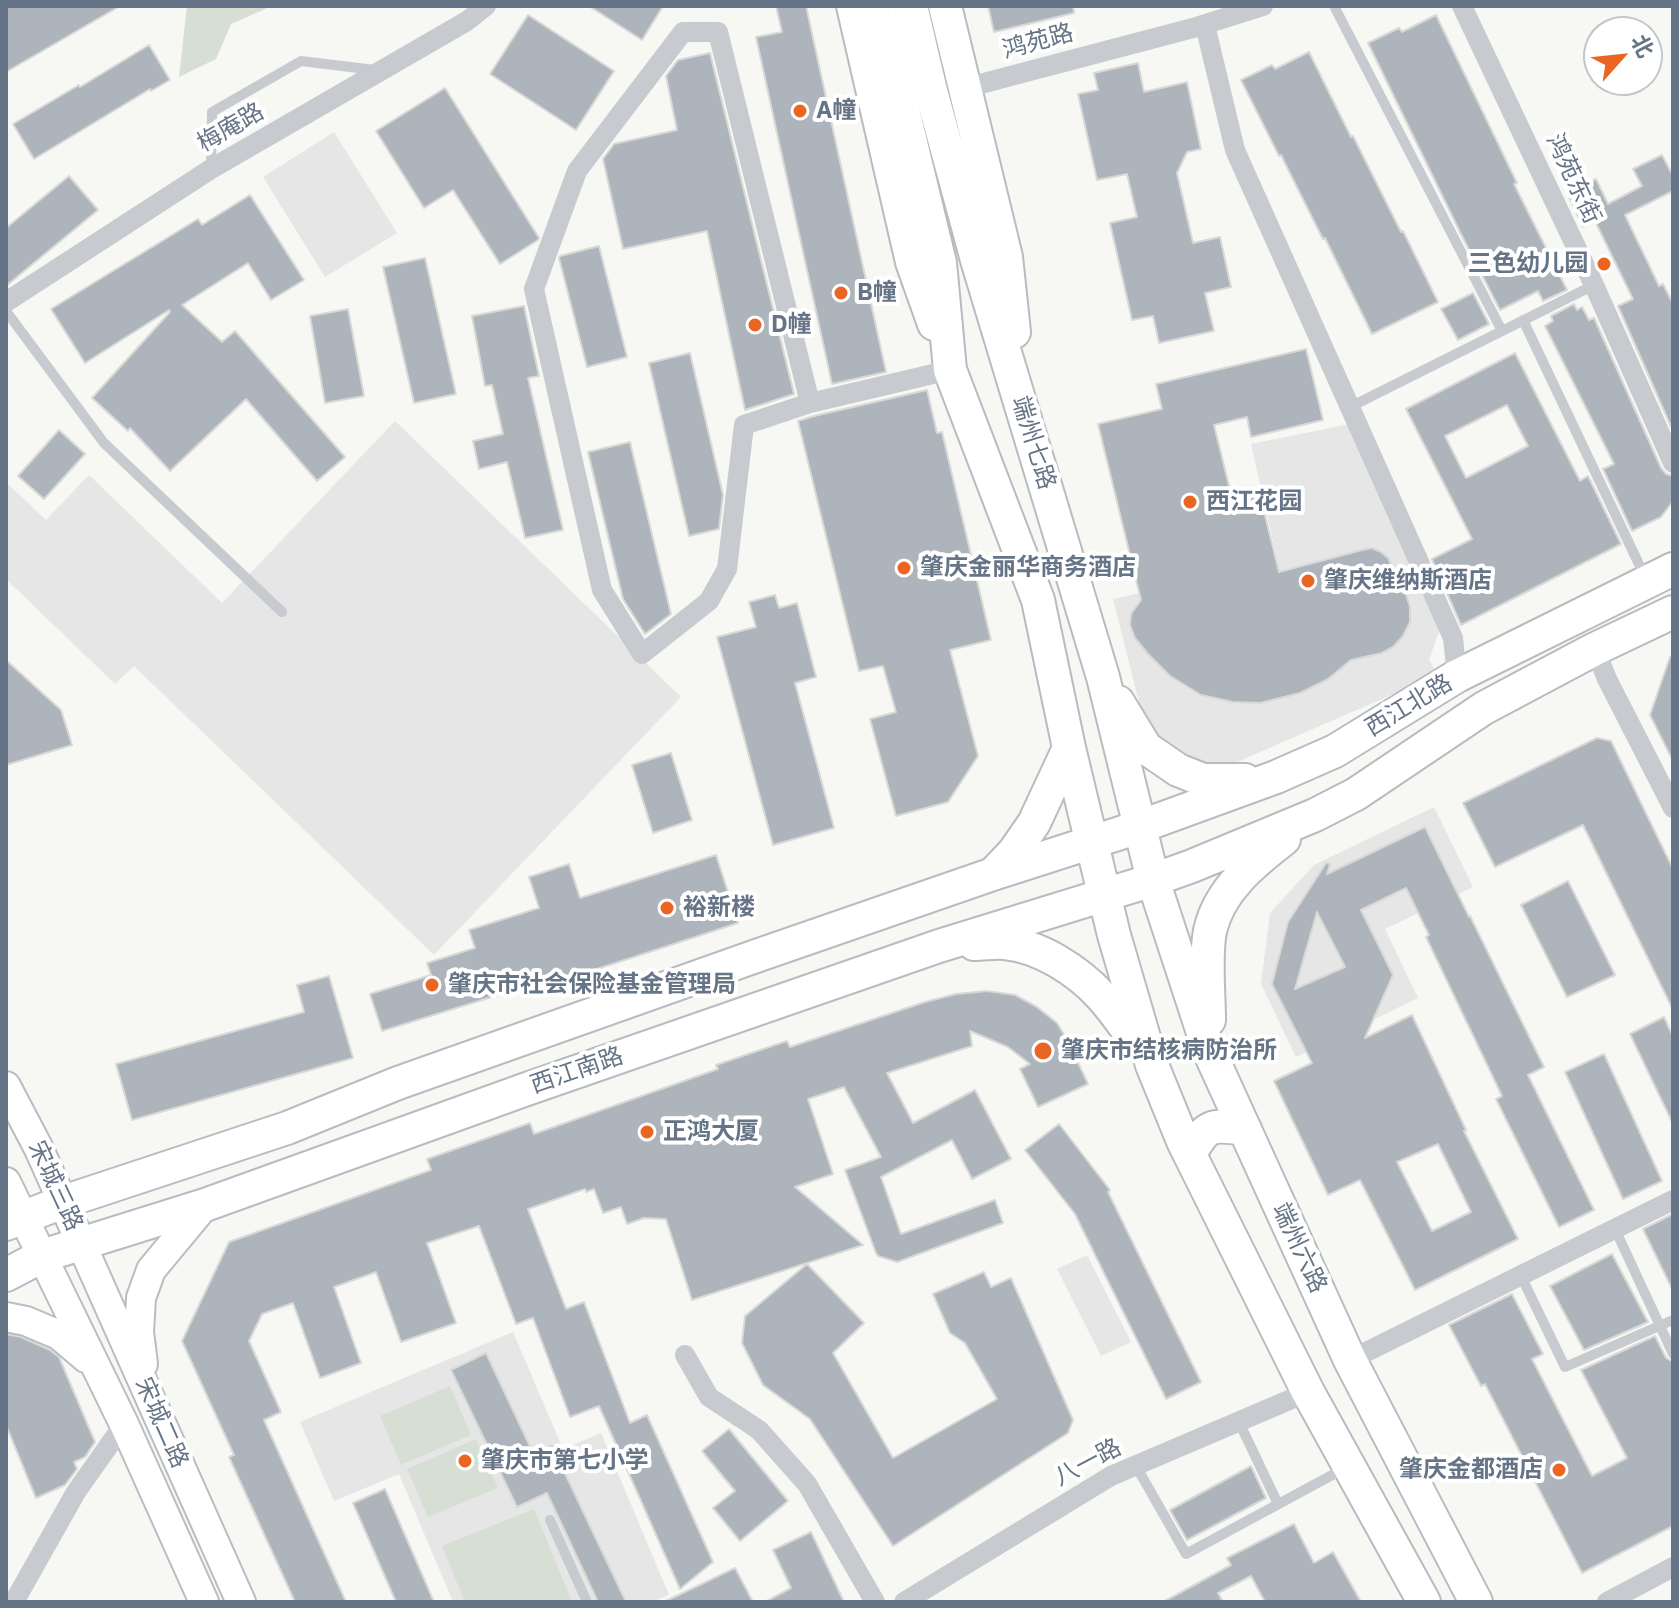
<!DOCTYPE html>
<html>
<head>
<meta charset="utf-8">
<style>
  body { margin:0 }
  #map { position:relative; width:1679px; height:1608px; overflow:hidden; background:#f7f7f4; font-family:"IBM Plex Sans","Noto Sans SC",sans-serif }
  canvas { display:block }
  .frame { position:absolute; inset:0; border:8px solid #657486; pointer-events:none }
  .north { position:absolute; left:1583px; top:16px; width:80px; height:80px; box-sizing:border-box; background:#fff; border:2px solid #c1c7cf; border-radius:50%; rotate:63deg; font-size:22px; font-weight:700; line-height:32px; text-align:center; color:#657486 }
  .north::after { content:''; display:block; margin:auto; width:28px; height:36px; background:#ea6522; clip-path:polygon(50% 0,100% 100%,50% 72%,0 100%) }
</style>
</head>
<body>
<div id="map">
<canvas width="1679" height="1608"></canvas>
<div class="frame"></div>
<div class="north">北</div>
</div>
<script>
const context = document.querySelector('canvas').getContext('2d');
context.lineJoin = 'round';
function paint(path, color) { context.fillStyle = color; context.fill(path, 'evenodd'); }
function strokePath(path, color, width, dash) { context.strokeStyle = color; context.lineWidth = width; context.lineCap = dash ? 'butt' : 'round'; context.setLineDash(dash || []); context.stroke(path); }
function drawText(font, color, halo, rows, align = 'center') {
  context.font = font + ' "IBM Plex Sans","Noto Sans SC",sans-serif'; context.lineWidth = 8; context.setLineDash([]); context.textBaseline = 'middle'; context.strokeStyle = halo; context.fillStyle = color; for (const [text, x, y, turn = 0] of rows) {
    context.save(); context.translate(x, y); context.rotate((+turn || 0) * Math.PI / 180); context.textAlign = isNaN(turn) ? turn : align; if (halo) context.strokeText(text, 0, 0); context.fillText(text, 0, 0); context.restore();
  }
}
paint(new Path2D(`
  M334 132 397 233 325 277 263 177Z
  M395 421 681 697 434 955 134 666 115 684 6 579V482L46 520 89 475 222 603Z
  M1350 424 1441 627 1429 659 1437 675 1228 766 1198 764 1173 751 1145 726 1113 599 1278 563 1251 444Z
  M1434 807 1473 887 1385 929 1418 998 1296 1057 1261 984 1270 913 1314 865Z
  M1087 1255 1131 1342 1101 1356 1057 1269Z
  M513 1332 563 1449 601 1433 669 1595 651 1602H453L399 1474 334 1501 300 1422Z`), '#e5e6e5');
paint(new Path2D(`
  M187 6H272L231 24 216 59 179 77Z
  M450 1386 471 1435 401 1465 380 1416Z
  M476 1439 498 1488 428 1517 407 1469Z
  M534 1509 572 1602H465L442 1546Z`), '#d7dfd5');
const building = new Path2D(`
  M6 6H120L6 72Z
  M589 6H663L642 40Z
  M776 6H806L886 372 832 384 756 37 782 32Z
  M988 6H1073L1074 13 994 32Z
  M528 15 614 71 576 130 490 74Z
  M1436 15 1517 183 1514 184 1567 290 1543 301 1538 291 1500 310 1460 232 1368 43 1399 28 1402 32Z
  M149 45 170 80 151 91 150 89 34 159 13 124 79 85 80 87Z
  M1309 52 1351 137 1353 136 1401 232 1403 231 1438 302 1372 334 1325 238 1323 239 1281 155 1279 156 1241 80 1272 65 1275 69Z
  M710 53 794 394 745 410 707 231 623 249 603 159 614 144 677 130 666 76 678 60Z
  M1138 63 1144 92 1187 82 1201 149 1187 152 1177 173 1193 243 1220 237 1231 287 1205 293 1214 331 1159 343 1153 316 1132 320 1110 223 1137 217 1127 174 1097 180 1078 94 1098 90 1094 73Z
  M445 88 539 238 538 240 500 264 453 190 424 208 376 131Z
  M1662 155 1673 176V191L1625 215 1659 286 1663 284 1673 304V431L1618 306 1633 299 1595 221 1583 227 1567 193 1596 179 1608 204 1642 186 1633 169Z
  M69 176 98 210 6 286V228Z
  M250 195 304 280 271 300 248 263 182 305 222 342 235 331 345 457 317 481 246 399 170 471 130 428 128 431 92 398 170 312 169 310 85 363 51 309 198 219 202 225Z
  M599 246 627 357 587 367 559 258 560 256Z
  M425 258 456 394 414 403 383 267Z
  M1473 293 1489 324 1458 340 1441 309Z
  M1574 304 1577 310 1582 307 1589 320 1594 318 1661 468 1666 474 1673 476V501L1661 517 1632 531 1603 469 1614 464 1545 326 1553 321 1551 316Z
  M524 306 539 376 528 378 563 530 525 538 507 462 479 469 473 441 503 434 492 385 485 386 472 316Z
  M348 309 364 396 325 403 310 316Z
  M1306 349 1323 420 1251 437 1247 417 1214 425 1232 498 1259 491 1279 572 1362 550 1372 548 1381 552 1388 558 1406 594 1410 607V622L1403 636 1393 647 1382 653 1351 660 1328 679 1300 693 1260 703 1233 702 1201 695 1170 676 1148 654 1135 638 1130 625 1131 614 1141 600 1098 424 1162 409 1156 384Z
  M690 353 723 495 719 529 689 536 649 363Z
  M1515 353 1580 481 1588 476 1621 544 1461 625 1432 559 1472 539 1406 409ZM1507 405 1528 446 1466 478 1445 436Z
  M927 390 937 433 942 432 991 640 950 650 978 756 948 802 896 816 870 719 896 712 883 666 859 671 798 421 814 416Z
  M59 430 85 454 44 499 18 476Z
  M630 442 671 614 645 634 623 599 588 452Z
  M775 595 779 608 797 603 816 677 795 683 834 828 773 845 717 637 756 627 749 602Z
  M1670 657 1673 658V761L1650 715Z
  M6 660 61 710 72 745 6 765Z
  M1597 738 1611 741 1673 869V1010L1583 825 1495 867 1463 803Z
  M671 753 692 820 653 833 632 765Z
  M1425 827 1469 917 1470 916 1544 1067 1528 1075 1594 1210 1559 1227 1496 1099 1502 1096 1426 937 1429 935 1406 888 1361 910 1393 975 1365 1038 1412 1015 1466 1130 1464 1131 1518 1239 1415 1290 1360 1180 1328 1195 1274 1081 1312 1063 1272 984 1288 922 1326 863 1330 864 1327 874ZM1317 912 1345 967 1295 989ZM1438 1144 1471 1212 1432 1231 1397 1162Z
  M716 855 738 923 551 984 550 979 382 1031 370 994 431 975 427 963 475 948 469 930 539 908 529 877 569 864 580 898Z
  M1568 881 1615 975 1567 997 1521 905Z
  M329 976 353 1058 132 1120 116 1064 304 1012 297 985Z
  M987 991 1015 995 1037 1007 1057 1023 1068 1041 1088 1084 1038 1107 1020 1069 1030 1064 1008 1047 970 1031 972 1046 887 1073 913 1123 975 1090 1011 1159 972 1179 952 1140 881 1177 901 1234 995 1200 1003 1223 897 1262 878 1256 876 1253 845 1170 881 1157 844 1087 808 1099 833 1174 795 1187 863 1245 692 1300 666 1219 644 1218 627 1224 621 1207 603 1213 594 1189 586 1192 585 1189 528 1209 566 1309 584 1302 630 1423 647 1415 713 1562 680 1589 599 1406 570 1417 533 1318 516 1324 479 1226 427 1243 456 1323 401 1342 376 1272 334 1287 361 1363 320 1378 293 1303 262 1314 249 1341 281 1412 264 1420 346 1602H295L229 1457 234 1455 182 1341 229 1242 431 1170 427 1159 530 1123 534 1134 718 1069 716 1065 787 1041 790 1047 925 1002 956 994Z
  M1664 1017 1673 1037V1124L1630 1034Z
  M1604 1054 1662 1181 1623 1199 1565 1072Z
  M1059 1124 1110 1190 1108 1192 1201 1382 1166 1399 1075 1214 1025 1150Z
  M1673 1214V1291L1643 1229Z
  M1612 1254 1648 1322 1584 1350 1550 1286Z
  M807 1264 864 1323 833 1353 893 1458 997 1399 965 1343 950 1333 933 1294 984 1272 991 1287 1011 1278 1073 1420 1068 1433 893 1546 810 1419 763 1385 742 1343 745 1316Z
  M1512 1294 1543 1354 1532 1359 1592 1476 1627 1458 1581 1370 1655 1336 1666 1358 1673 1362V1526L1582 1573 1485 1384 1481 1386 1449 1325Z
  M6 1334 21 1337 50 1350 59 1357 95 1442 85 1457 74 1462 77 1469 65 1485 36 1498 6 1425Z
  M486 1353 534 1455 552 1446 626 1602H598L547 1493 517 1507 451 1370Z
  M729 1429 788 1501 740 1541 713 1508 735 1491 702 1451Z
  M1251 1466 1266 1498 1187 1540 1170 1510Z
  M385 1489 434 1602H396L353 1503Z
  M1294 1524 1314 1563 1333 1552 1361 1602H1265L1251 1576 1218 1593 1223 1602H1163L1231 1565 1227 1558Z
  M811 1532 844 1602H765L791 1588 773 1550Z
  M735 1568 753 1602H664Z`);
paint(building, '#aeb4bb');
strokePath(building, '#d8d9d6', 2);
const secondary = new Path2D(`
  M6 1086 39 1149 241 1602
  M6 1182 124 1424 204 1602
  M6 1317 26 1321 59 1335 86 1358
  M143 1364 139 1332 141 1298 151 1270 205 1205`);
const primary = new Path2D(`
  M853 6 912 262 934 324
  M878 6 940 263 950 370 1038 600 1069 748 1114 935 1152 1065 1183 1141 1308 1392 1424 1602
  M911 6 930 87 977 260 1103 677 1153 880 1209 1051 1350 1360 1476 1602
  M945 6 1006 257 1014 332
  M1118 702 1146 748 1178 770 1203 780H1245
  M993 874 1014 852 1034 823 1069 748
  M974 944C984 944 995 942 1005 943 1040 946 1078 971 1101 996 1115 1011 1127 1030 1139 1046
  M1209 1020C1209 993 1205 957 1210 931 1219 890 1253 863 1284 839
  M1190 1154C1207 1124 1211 1124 1245 1129
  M6 1224 63 1202 287 1128 398 1083 759 955 993 874 1139 827 1276 777 1335 751 1457 676 1673 569
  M6 1275 42 1256 205 1205 524 1090 939 946 1153 880 1192 866 1315 815 1356 794 1484 708 1595 649 1673 612`);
strokePath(secondary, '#b9bdc2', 32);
strokePath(primary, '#b8bbc0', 36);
strokePath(new Path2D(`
  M1334 6 1502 331
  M211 169 212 112 301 61 375 70
  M6 311 104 443 282 612
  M1523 320 1646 579
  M1350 407 1594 285
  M1615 1229 1673 1354
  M1521 1276 1565 1367 1673 1320
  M1239 1422 1278 1504
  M1136 1466 1186 1554 1347 1467
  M550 1520 587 1602`), '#c7cace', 10);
strokePath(new Path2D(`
  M1462 6 1594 285 1673 463
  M1205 25 1235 150 1453 638 1457 676
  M965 88 1193 28 1263 6
  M6 302 211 169 467 21 486 6
  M810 403 718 32H683L577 171 534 289 602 590 642 654 709 601 727 569 744 425 810 403 950 370
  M1595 649 1607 679 1673 808
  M685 1355 709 1397 759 1430 807 1484 875 1602
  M1350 1360 1673 1200
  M14 1602 76 1492 124 1424
  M904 1602 1111 1476 1308 1392
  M1607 1602 1673 1567`), '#c7cace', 20);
strokePath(secondary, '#fff', 28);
strokePath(primary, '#fff', 32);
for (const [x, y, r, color] of [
  [800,111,8,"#ea6522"],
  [1604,264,8,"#ea6522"],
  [841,293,8,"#ea6522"],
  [755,325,8,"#ea6522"],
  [1190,502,8,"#ea6522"],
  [904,568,8,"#ea6522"],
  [1308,581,8,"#ea6522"],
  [667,908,8,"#ea6522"],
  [432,985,8,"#ea6522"],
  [1043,1051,10,"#ea6522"],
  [647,1132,8,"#ea6522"],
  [465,1461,8,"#ea6522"],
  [1559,1470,8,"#ea6522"]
]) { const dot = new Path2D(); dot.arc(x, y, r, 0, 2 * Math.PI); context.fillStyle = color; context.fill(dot); strokePath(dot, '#fff', 3); }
drawText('24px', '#657486', '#fff', [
  ["鸿苑路",1038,42,-15],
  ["梅庵路",231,128,-30],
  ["鸿苑东街",1573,179,65],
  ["端州七路",1033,443,73],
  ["西江北路",1409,706,-31],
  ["西江南路",577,1071,-19],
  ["宋城三路",55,1186,65],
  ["端州六路",1299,1248,65],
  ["宋城二路",161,1423,66],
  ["八一路",1088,1463,-28]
]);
drawText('bold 24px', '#657486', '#fff', [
  ["A幢",816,111],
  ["三色幼儿园",1588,264,"right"],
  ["B幢",857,293],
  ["D幢",771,325],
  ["西江花园",1206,502],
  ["肇庆金丽华商务酒店",920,568],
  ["肇庆维纳斯酒店",1324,581],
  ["裕新楼",683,908],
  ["肇庆市社会保险基金管理局",448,985],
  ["肇庆市结核病防治所",1061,1051],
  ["正鸿大厦",663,1132],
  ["肇庆市第七小学",481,1461],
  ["肇庆金都酒店",1543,1470,"right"]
], 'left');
</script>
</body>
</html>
